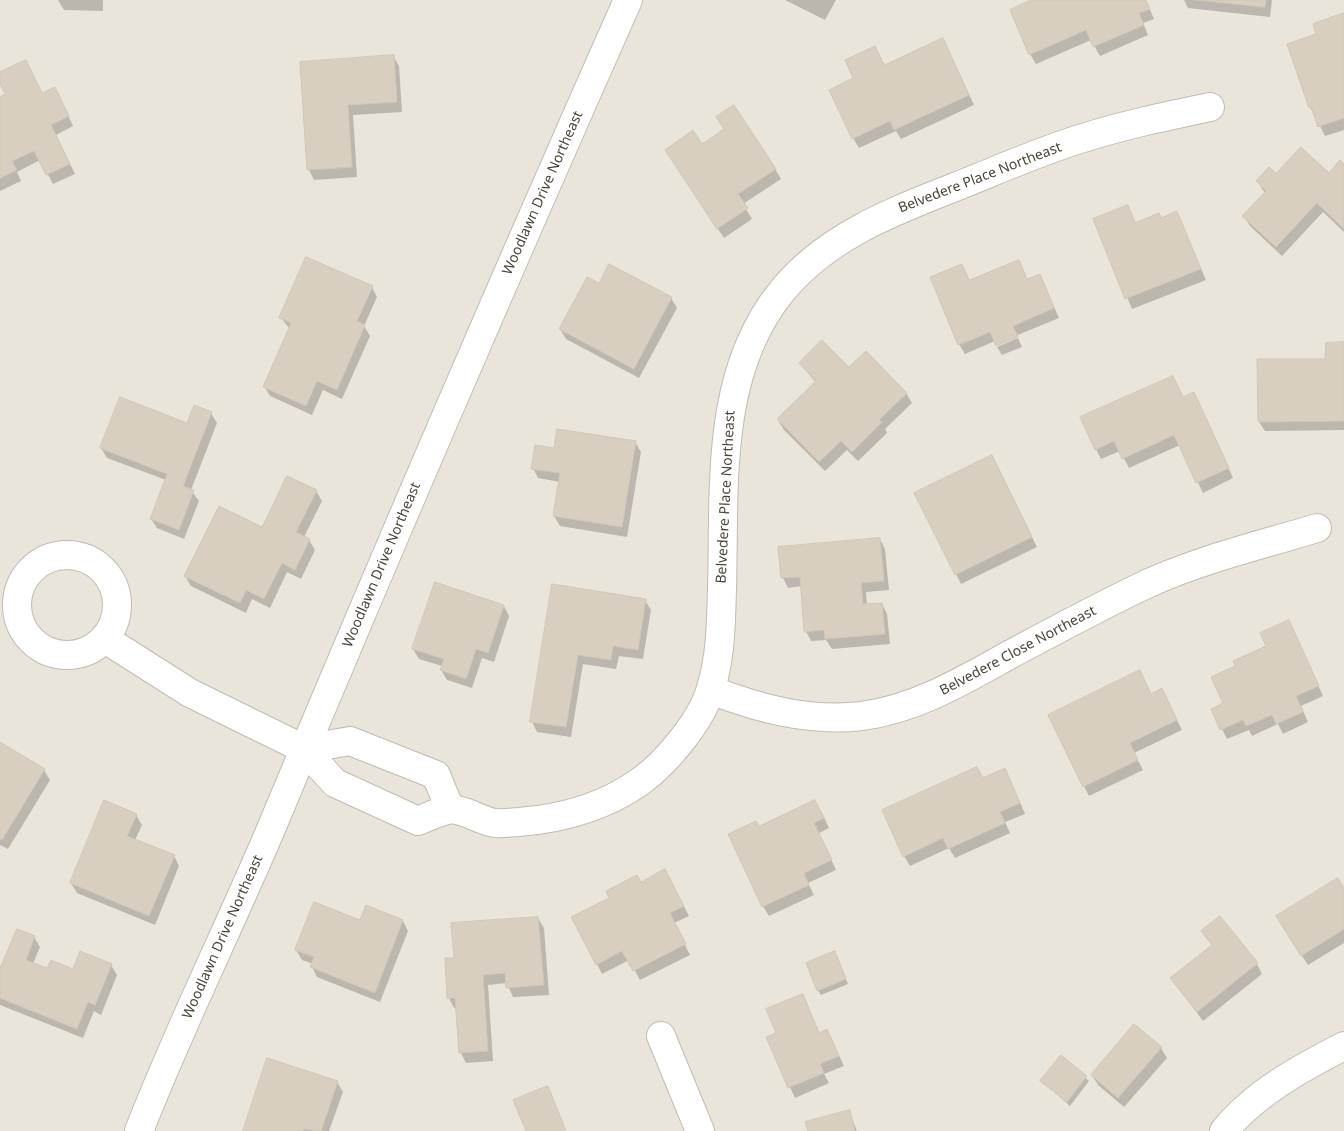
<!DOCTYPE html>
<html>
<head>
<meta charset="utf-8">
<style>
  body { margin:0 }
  canvas { display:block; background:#f6f3ec }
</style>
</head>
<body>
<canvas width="1344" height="1131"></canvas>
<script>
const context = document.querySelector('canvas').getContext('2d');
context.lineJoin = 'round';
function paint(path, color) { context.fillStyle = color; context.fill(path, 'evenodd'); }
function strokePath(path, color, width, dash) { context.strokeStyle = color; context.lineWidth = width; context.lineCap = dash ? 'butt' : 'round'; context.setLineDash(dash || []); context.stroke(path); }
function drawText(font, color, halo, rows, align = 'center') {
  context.font = font + ' "Noto Sans",sans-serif'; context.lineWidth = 4; context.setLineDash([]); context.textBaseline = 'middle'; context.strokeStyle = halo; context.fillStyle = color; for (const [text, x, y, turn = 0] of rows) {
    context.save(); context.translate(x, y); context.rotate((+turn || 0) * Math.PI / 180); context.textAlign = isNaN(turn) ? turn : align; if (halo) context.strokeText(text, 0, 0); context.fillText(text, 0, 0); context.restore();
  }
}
paint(new Path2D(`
  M0 0H1344V1131H0Z`), '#eae5da');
paint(new Path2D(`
  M58 0H103V11L64 10Z
  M785 0H836L825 20Z
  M1033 0H1146L1154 19 1143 23 1148 35 1100 56 1091 40 1036 64 1030 54Z
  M1184 0H1272L1270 17 1188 8Z
  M1344 15V130L1325 136 1310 107 1317 35Z
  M943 39 974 105 901 139 896 131 859 148 853 138 875 47 885 66Z
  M393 56 399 66 402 112 353 115 357 177 314 180 309 170 301 63Z
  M0 74 42 94 60 98 73 126 56 135 75 174 53 184 40 160 17 172 21 181 0 191V98L7 95 0 81Z
  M702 145 775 169 781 179 743 204 752 219 724 238 672 160Z
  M1344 165V232L1323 212 1282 256 1250 226 1244 216 1265 193 1257 181 1276 175 1329 174Z
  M1127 206 1136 224 1161 219 1177 213 1206 280 1132 309 1095 219Z
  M961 265 970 281 1028 280 1040 275 1059 318 996 344 995 341 965 354 959 344Z
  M372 287 377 297 364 326 370 336 342 399 323 390 312 415 270 396 264 386 290 329 281 318Z
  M671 298 677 308 639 378 566 339 560 329Z
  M1018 338 1022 347 1002 355 997 347Z
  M1344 344V430L1265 431 1259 422Z
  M800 363 849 369 906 393 912 403 885 429 887 433 858 461 847 450 825 471 784 430 778 420 816 383Z
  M1194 393 1233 478 1203 493 1180 445 1129 468 1120 451 1101 459 1096 449Z
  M211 413 217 423 191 490 199 501 184 539 157 528 151 519 166 480 107 458 101 448 188 425Z
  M635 442 641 452 627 537 560 526 554 516 560 482 538 478 533 468 555 449Z
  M997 466 1037 547 961 584 956 574Z
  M287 477 316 491 322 501 304 537 309 540 315 550 301 579 287 572 270 608 252 599 246 613 191 586 185 576 263 528Z
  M880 539 885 549 889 590 866 592 867 605 882 604 887 614 890 644 832 649 826 640 811 641 806 631 802 586 788 588 783 578Z
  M553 585 645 600 651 610 643 659 619 656 616 669 583 664 571 737 537 732 532 722Z
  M504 606 509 616 494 662 482 658 472 688 447 680 441 670 442 666 419 659 413 649Z
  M1289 621 1323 696 1301 706 1308 722 1283 734 1278 724 1252 736 1249 730 1227 739 1212 709 1224 704 1236 667 1268 647Z
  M1145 682 1151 695 1167 700 1182 730 1134 753 1143 770 1089 796 1084 786Z
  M0 744 44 770 50 780 8 849 0 845Z
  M1010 779 1025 814 1005 822 1010 833 955 858 949 848 910 866 904 856 983 780Z
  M821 811 829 828 819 833 836 870 808 883 814 895 769 916 763 906 759 827Z
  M136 815 142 825 135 840 174 856 179 866 155 925 77 893 71 883Z
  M670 880 689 916 674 923 690 955 640 980 629 960 602 974 597 964 611 898 640 883Z
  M1344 890V943L1308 965 1283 927Z
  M538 918 544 928 549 995 513 997 507 983 488 985 493 1061 466 1063 461 1053 457 1007 454 1008 449 998 455 959Z
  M403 921 408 931 380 1002 317 977 312 967 313 964 302 960 296 950 361 922Z
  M1203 931 1257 964 1262 974 1203 1021 1172 979 1213 946Z
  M34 937 40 947 33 964 48 970 73 971 111 965 117 975 101 1015 94 1011 83 1038 0 1005V973Z
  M837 957 848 984 821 995 818 990Z
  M802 996 820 1034 827 1030 844 1066 824 1074 829 1083 795 1098 768 1038 777 1034Z
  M1161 1048 1167 1058 1124 1107 1098 1085 1092 1075Z
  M1061 1057 1089 1081 1070 1106 1042 1081Z
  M337 1082 343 1092 329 1131H245Z
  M849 1111 857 1131H809Z`), '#0003');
const building = new Path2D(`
  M1031 0H1146L1150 9 1139 13 1144 25 1093 47 1086 30 1029 55 1010 10Z
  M1197 0H1266L1265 7Z
  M1344 13V118L1318 127 1311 107 1309 108 1287 44 1316 34 1313 24Z
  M943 38 969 95 894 130 890 121 852 139 829 90 853 78 845 60 875 46 884 65Z
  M394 55 397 102 348 105 352 167 307 170 300 62Z
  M26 60 42 93 55 87 69 116 51 125 70 164 46 175 34 151 12 161 17 170 0 178V97L5 94 0 84V72Z
  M734 105 776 169 738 194 748 208 717 229 665 150 693 130 702 144 724 129 716 117Z
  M1301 147 1329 173 1340 160 1344 164V229L1317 203 1276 247 1242 216 1266 191 1256 181 1269 167 1276 173Z
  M1128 205 1135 223 1159 213 1161 218 1177 211 1201 269 1125 299 1093 219Z
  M306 257 373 286 357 321 365 325 337 390 317 381 306 406 263 387 291 323 279 318Z
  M1019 260 1027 279 1040 274 1054 308 1013 326 1018 337 996 346 990 332 958 345 930 277 962 264 969 280Z
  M609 264 672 297 634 369 559 329 587 277 599 283Z
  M822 340 849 367 866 351 907 393 879 420 882 422 852 452 841 441 819 462 777 419 816 381 799 363Z
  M1344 342V421L1258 422 1257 359H1325L1326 343Z
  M1173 376 1183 397 1194 392 1229 468 1196 483 1174 435 1122 459 1114 441 1095 450 1080 417Z
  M120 397 187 423 194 405 212 412 183 486 194 490 179 530 150 519 167 474 100 448Z
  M557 429 636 441 622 527 553 516 560 473 531 469 535 445 554 448Z
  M992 455 1032 537 955 575 914 493Z
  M287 476 317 490 296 532 310 539 295 570 282 563 264 599 246 590 240 603 184 576 219 506 262 527Z
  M880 538 884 581 861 583 863 604 882 603 885 634 825 639 824 630 804 632 800 577 781 578 778 547Z
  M435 582 504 605 488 653 476 649 466 679 440 670 444 659 412 649Z
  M552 584 646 599 638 650 613 646 611 660 578 655 566 727 530 722Z
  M1289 620 1319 686 1296 696 1303 712 1276 724 1272 715 1246 726 1243 720 1220 730 1211 709 1223 703 1211 677 1235 666 1233 661 1266 646 1260 633Z
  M1140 670 1151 694 1162 688 1177 720 1130 743 1138 760 1083 787 1048 715Z
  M0 742 45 769 2 840 0 839Z
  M977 767 983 778 1005 768 1020 803 1000 812 1005 823 948 849 943 838 903 857 882 810Z
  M104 800 137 814 127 836 175 855 149 916 70 883Z
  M815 800 824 818 814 823 832 860 804 873 809 885 762 907 728 834 756 821 759 826Z
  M665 869 684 906 670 913 686 944 633 971 622 951 596 965 571 917 609 898 606 891 637 875 641 882Z
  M1338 878 1344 888V929L1301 956 1276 916Z
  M314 902 360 920 366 905 403 920 375 993 310 967 314 957 295 950Z
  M1220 916 1258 963 1197 1012 1170 978 1212 945 1201 931Z
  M538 917 544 985 506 988 505 973 483 975 488 1051 459 1053 455 998H447L445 958H454L451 923Z
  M17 929 35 936 26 960 47 968 51 960 73 969 80 951 112 964 95 1005 88 1002 77 1029 0 998V969Z
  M835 951 846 979 817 991 806 963Z
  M803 994 819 1033 827 1029 839 1056 820 1064 824 1073 788 1088 766 1037 776 1033 766 1009Z
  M1134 1024 1162 1047 1118 1098 1091 1075Z
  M1061 1055 1087 1076 1067 1102 1040 1081Z
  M267 1058 338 1081 321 1131 304 1129 303 1131H243Z
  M548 1086 566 1131H526L513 1100Z
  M850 1110 855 1131H808L805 1122Z`);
paint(building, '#d8cfc1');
strokePath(building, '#d3c7b4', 1);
const minor = new Path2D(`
  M17 605a50 50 0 1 1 100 0a50 50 0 1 1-100 0Z
  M105 639 190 693 304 749 335 783 418 821C427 817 438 812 447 810 462 807 480 821 495 823 502 824 512 822 519 822 562 819 606 806 641 781 668 761 702 720 711 688 721 656 721 621 722 589 725 489 714 374 782 291 827 236 892 212 955 187 998 170 1040 151 1083 138 1124 125 1167 116 1210 107
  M711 690C760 709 809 722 862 716 916 709 964 680 1011 654 1056 630 1102 605 1149 583 1202 559 1261 545 1317 528
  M304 749 350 741 436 775 450 809
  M661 1036 700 1131
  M139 1131C178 1031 226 934 268 836 385 556 505 277 628 0
  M1224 1131C1255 1093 1301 1068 1344 1046`);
strokePath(minor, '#c2bbae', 30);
strokePath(minor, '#fff', 28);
drawText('14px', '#4b4439', '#fff', [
  ["Belvedere Place Northeast",980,178,-21],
  ["Woodlawn Drive Northeast",543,193,-66],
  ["Belvedere Place Northeast",726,497,-87],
  ["Woodlawn Drive Northeast",382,565,-67],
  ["Belvedere Close Northeast",1018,651,-28],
  ["Woodlawn Drive Northeast",223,937,-66]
]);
</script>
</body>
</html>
